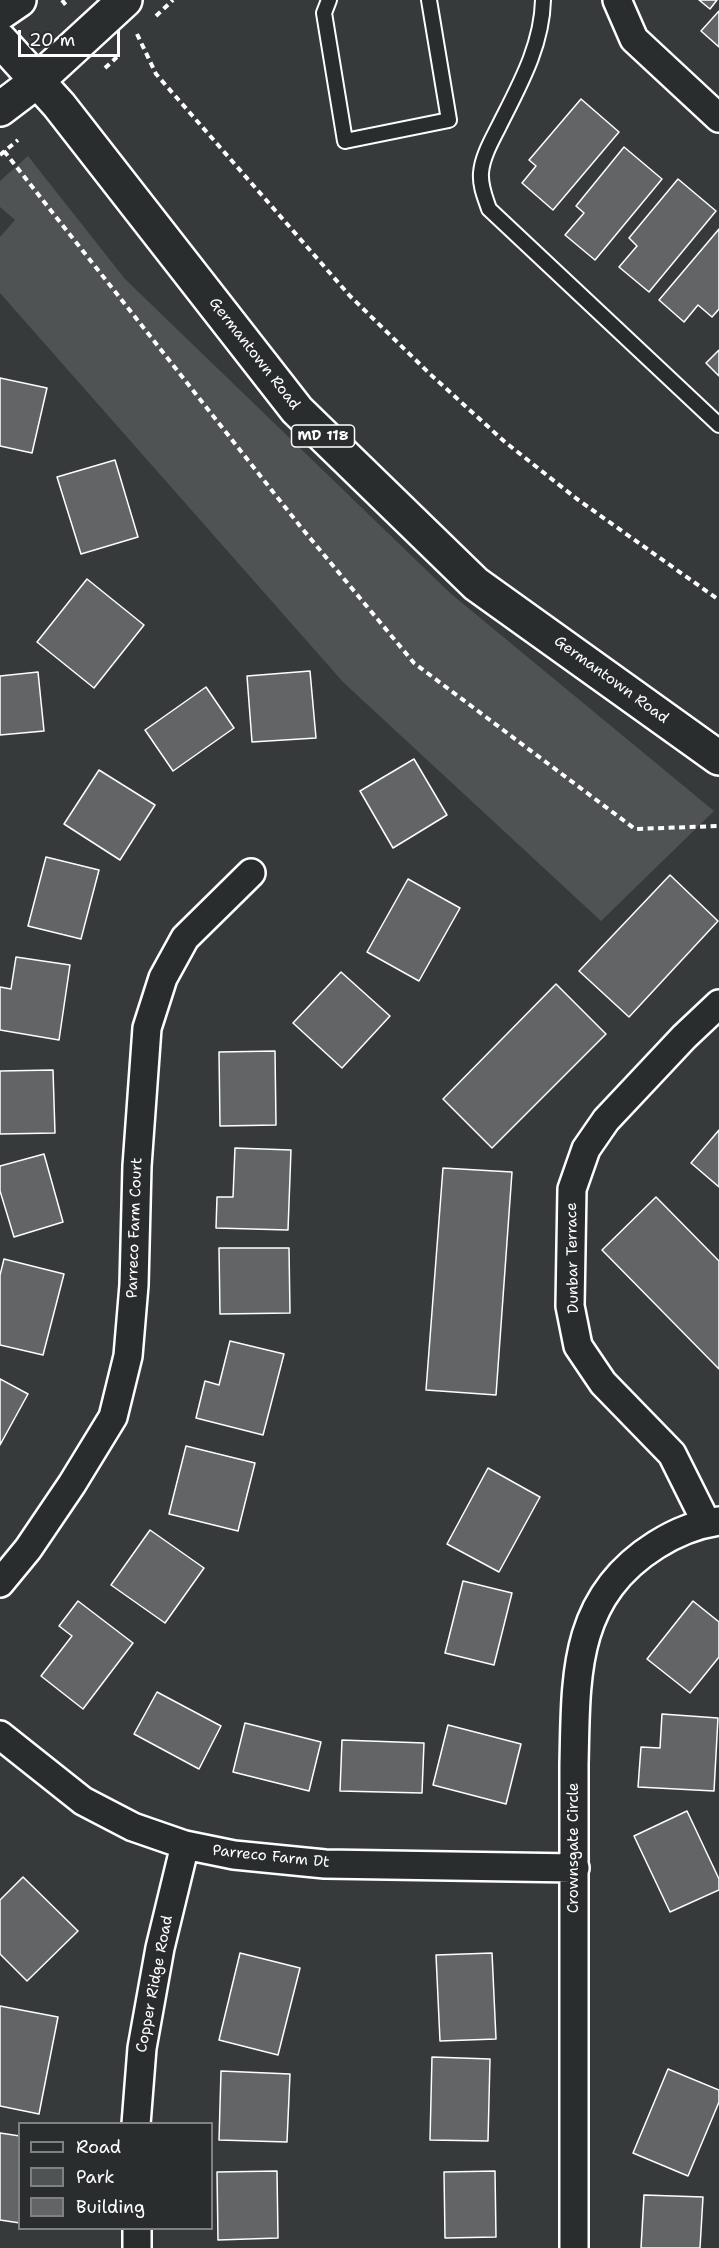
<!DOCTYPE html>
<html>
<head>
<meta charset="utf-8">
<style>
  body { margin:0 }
  #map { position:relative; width:719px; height:2248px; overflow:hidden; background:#373a3b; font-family:"Shantell Sans",sans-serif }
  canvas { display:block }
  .legend { position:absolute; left:18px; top:2122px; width:195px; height:108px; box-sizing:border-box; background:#2a2d2e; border:2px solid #7f8182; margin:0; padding:8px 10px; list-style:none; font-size:18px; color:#fff }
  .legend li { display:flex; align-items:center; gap:12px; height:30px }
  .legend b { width:30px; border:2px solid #7f8182 }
  .scale { position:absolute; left:18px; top:30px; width:102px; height:27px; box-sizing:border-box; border:3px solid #fff; border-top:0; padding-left:8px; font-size:18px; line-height:21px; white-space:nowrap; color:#fff; -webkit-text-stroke:4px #2a2d2e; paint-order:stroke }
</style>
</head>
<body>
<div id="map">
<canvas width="719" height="2248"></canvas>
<ul class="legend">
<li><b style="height:8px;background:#2a2d2e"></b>Road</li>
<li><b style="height:16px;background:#505354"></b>Park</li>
<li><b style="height:16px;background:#636465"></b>Building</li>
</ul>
<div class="scale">20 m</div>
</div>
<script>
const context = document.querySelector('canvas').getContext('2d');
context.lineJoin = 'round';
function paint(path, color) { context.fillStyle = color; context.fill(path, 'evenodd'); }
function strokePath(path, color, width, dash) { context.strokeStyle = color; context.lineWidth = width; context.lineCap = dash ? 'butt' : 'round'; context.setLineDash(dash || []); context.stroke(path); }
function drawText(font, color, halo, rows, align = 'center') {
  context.font = font + ' "Shantell Sans",sans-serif'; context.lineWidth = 5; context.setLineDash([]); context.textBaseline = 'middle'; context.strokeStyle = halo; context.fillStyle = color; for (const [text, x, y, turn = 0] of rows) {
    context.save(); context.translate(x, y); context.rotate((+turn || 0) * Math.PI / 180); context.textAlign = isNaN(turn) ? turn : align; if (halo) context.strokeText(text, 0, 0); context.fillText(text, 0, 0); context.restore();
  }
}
paint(new Path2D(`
  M28 156 125 279 450 593 714 811 601 921 343 682 0 293V237L15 220 0 207V181Z`), '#505354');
const building = new Path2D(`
  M699 0H717L710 9Z
  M719 11V47L701 31Z
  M581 99 619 132 553 210 522 183 536 166 529 160Z
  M624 147 662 179 595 260 565 235 584 213 576 206Z
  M678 179 716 211 649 292 619 267 637 246 629 238Z
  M719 229V309L712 317 698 305 684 322 659 300Z
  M719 350V376L706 363Z
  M0 378 47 388 32 453 0 446Z
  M115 460 138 537 81 554 57 477Z
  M87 579 144 625 94 688 37 642Z
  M310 671 316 738 252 742 247 676Z
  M38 672 44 731 0 735V676Z
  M206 687 234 728 173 771 145 730Z
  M414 759 447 815 393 848 360 791Z
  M99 770 155 805 120 860 64 824Z
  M46 857 99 870 81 939 28 926Z
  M670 875 718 921 629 1017 579 971Z
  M408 879 460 908 419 981 367 952Z
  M16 957 70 965 59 1040 0 1030V987L11 989Z
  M341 972 390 1016 342 1068 293 1023Z
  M556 984 606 1034 492 1148 443 1099Z
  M275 1051 276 1125 220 1126 219 1052Z
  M53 1070 55 1133 0 1134V1071Z
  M719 1130V1187L691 1163Z
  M235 1148 291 1150 288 1230 216 1228 217 1197H233Z
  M44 1154 63 1222 14 1237 0 1191V1166Z
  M443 1168 512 1172 496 1395 426 1390Z
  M656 1197 719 1261V1369L602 1250Z
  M219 1248H289L290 1313 220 1314Z
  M4 1259 64 1274 43 1355 0 1345V1275Z
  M230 1341 284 1354 263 1435 196 1418 205 1381 219 1385Z
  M0 1379 28 1394 0 1445Z
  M186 1446 255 1463 238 1531 169 1514Z
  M488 1468 540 1497 499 1572 447 1544Z
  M150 1530 204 1568 165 1623 111 1585Z
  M463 1581 512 1593 494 1665 445 1653Z
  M78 1601 133 1643 83 1709 41 1676 72 1636 59 1626Z
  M693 1601 719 1622V1657L690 1693 647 1659Z
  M157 1692 221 1726 199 1769 134 1734Z
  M662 1714 718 1718 714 1791 638 1787 641 1747 660 1748Z
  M245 1723 321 1742 309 1791 233 1772Z
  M448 1725 521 1744 506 1804 433 1785Z
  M342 1740 424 1743 422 1793 340 1791Z
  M687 1811 719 1879V1890L670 1912 634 1836Z
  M23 1877 78 1931 27 1981 0 1954V1900Z
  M240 1953 300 1968 278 2055 219 2040Z
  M492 1953 496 2039 440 2041 436 1955Z
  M0 2006 58 2017 39 2114 0 2106Z
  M432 2057 490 2059 488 2141 430 2140Z
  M668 2069 719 2090V2102L688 2176 633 2153Z
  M221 2071 290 2074 287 2142 219 2140Z
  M0 2133 20 2136V2223L0 2220Z
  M277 2171 278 2238 218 2240 217 2172Z
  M495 2171 496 2237 445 2238 444 2172Z
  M644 2195 703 2197 700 2248H641Z`);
paint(building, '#636465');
strokePath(building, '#fff', 1.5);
const service = new Path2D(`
  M329 0 324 13 345 141 449 120 429 0
  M543 0C542 46 519 86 499 126 492 140 482 157 481 173 480 186 485 197 489 209L719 425`);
const minor = new Path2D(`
  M617 0 634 39 719 118
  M706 1522 672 1454 603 1383 578 1346 570 1306 572 1189 586 1149 606 1120 684 1037 719 1004
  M0 1583 28 1549 72 1484 113 1417 128 1356 134 1285 137 1166 147 1028 163 978 185 938 251 873
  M0 1735 83 1801 133 1827 185 1845 234 1855 325 1864 575 1868
  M136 2124 142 2048 160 1948 185 1845
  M137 2228V2248
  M574 2248V1765C576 1677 572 1598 656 1545 675 1533 696 1524 719 1521`);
const secondary = new Path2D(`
  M0 13 19 0
  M0 109 37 81 125 0`);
const primary = new Path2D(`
  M0 40 59 105 297 410 476 584 719 758`);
strokePath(service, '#fff', 18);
strokePath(minor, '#fff', 32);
strokePath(secondary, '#fff', 38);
strokePath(primary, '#fff', 38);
strokePath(new Path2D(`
  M62 0 68 8
  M156 16 173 0
  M137 34 156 74 350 296 430 374 505 442 577 499 719 600
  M105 68 117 57
  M4 151 300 526 414 663 635 829 719 826
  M0 155 18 140`), '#fff', 4, [6, 4.5]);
strokePath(service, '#2a2d2e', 14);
strokePath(minor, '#2a2d2e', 27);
strokePath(secondary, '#2a2d2e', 33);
strokePath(primary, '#2a2d2e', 33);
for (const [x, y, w] of [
  [323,436,63]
]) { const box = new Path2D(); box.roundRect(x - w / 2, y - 11, w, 22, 4.5); context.fillStyle = '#2a2d2e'; context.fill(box); strokePath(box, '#fff', 1.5); }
drawText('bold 14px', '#fff', null, [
  ["MD 118",323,436]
]);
drawText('15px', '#fff', '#2a2d2e', [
  ["Germantown Road",254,354,52],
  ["Germantown Road",611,680,36],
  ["Parreco Farm Court",135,1228,-88],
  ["Dunbar Terrace",573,1258,-91],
  ["Crownsgate Circle",574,1848,-90],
  ["Parreco Farm Dt",271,1857,6],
  ["Copper Ridge Road",155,1984,-79]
]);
</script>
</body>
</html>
